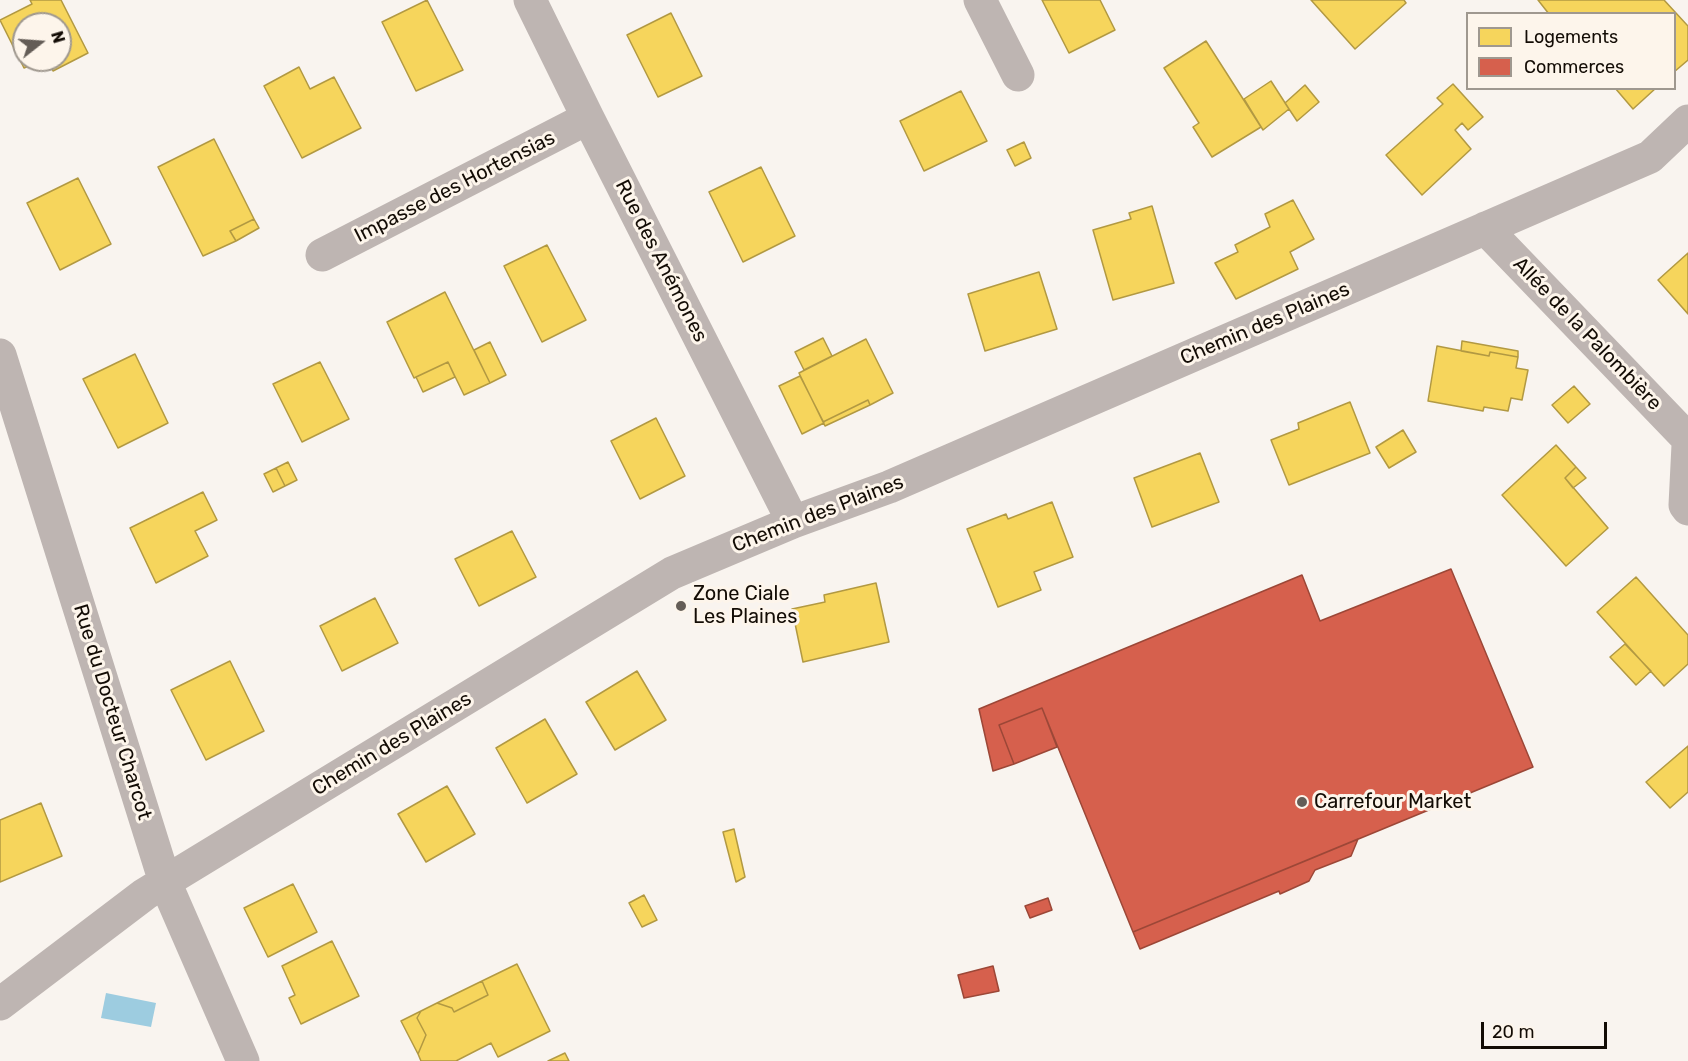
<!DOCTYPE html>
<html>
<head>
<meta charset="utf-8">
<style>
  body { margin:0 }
  #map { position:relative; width:1688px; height:1061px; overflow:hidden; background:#f9f4ef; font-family:Rubik,sans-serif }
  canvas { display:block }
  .legend { position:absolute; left:1466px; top:12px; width:210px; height:78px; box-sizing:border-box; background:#fdf5eb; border:2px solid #9f988f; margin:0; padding:8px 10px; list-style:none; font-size:18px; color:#130c05 }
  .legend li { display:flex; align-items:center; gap:12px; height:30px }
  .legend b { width:30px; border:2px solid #9f988f }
  .north { position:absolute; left:12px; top:12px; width:60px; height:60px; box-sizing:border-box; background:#fdf5eb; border:2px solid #9f988f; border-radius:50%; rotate:73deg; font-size:16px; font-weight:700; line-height:24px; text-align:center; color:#130c05 }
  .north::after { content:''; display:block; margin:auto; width:21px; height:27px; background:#645d57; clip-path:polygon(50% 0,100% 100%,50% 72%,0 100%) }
  .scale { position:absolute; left:1481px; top:1022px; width:126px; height:27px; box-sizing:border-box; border:3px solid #130c05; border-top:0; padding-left:8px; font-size:18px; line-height:21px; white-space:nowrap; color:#130c05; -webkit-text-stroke:4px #fdf5eb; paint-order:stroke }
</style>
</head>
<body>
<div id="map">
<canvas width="1688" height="1061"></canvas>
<ul class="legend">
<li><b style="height:16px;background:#f6d55c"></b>Logements</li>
<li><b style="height:16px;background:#d6604d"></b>Commerces</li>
</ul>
<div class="north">N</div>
<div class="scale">20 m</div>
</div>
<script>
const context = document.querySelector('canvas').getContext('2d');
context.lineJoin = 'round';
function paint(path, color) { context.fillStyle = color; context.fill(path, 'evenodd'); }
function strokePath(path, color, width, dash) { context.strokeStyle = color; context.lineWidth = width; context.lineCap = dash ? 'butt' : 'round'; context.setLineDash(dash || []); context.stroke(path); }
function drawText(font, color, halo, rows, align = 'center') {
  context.font = font + ' Rubik,sans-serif'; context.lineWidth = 6; context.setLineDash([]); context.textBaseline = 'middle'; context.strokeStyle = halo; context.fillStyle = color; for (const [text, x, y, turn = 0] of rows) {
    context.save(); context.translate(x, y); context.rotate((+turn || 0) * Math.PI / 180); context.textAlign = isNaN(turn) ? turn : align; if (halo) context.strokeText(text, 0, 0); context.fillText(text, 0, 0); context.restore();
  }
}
paint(new Path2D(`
  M106 993 156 1003 151 1027 101 1018Z`), '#9dcce0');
const homes = new Path2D(`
  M30 0H61L88 53 53 71 48 60H60V24H24V60H43L24 68 0 20 32 4Z
  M427 0 463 70 416 91 382 22Z
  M1042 0H1100L1115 30 1069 53Z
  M1311 0H1404L1406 3 1355 49Z
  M1538 0H1664L1688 26V60L1674 72V14H1549Z
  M671 13 702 76 658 97 627 35Z
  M1206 41 1261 127 1212 157 1193 127 1199 123 1164 68Z
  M299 67 310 89 334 77 361 128 302 158 264 86Z
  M1271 81 1289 109 1263 130 1244 99Z
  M1453 84 1483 117 1468 130 1462 123 1455 130 1471 149 1422 195 1386 155 1443 104 1437 98Z
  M1305 85 1319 102 1297 121 1285 103Z
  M1615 88H1656L1633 109Z
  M961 91 987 141 924 171 900 121Z
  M214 139 254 219 230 231 236 241 203 256 158 167Z
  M1024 142 1031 158 1015 166 1007 150Z
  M761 167 795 236 743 262 709 192Z
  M78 178 111 244 60 270 27 203Z
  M1293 200 1314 239 1290 252 1298 269 1236 299 1215 263 1238 252 1235 245 1270 227 1265 214Z
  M1152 206 1174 283 1113 300 1093 230 1131 219 1129 213Z
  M254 219 259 228 236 241 230 231Z
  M547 245 586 320 542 342 504 266Z
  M1688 253V314L1658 280Z
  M1039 272 1057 329 985 351 968 294Z
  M445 292 490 383 464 395 448 362 414 378 387 322Z
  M823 338 832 356 804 370 795 352Z
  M866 339 893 393 870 405 868 400 823 422 799 373Z
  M1462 341 1518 351V357L1490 352 1489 356 1461 351Z
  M490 342 506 375 490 383 474 350Z
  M1437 346 1489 356 1490 352 1518 357 1516 368 1528 370 1522 400 1511 398 1508 411 1484 407 1483 411 1428 401Z
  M135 354 168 423 118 448 83 379Z
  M320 362 349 419 302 442 273 384Z
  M448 362 455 377 423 392 416 377Z
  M800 376 824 423 802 434 779 386Z
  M1574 386 1590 404 1568 423 1552 405Z
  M868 400 870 405 825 426 823 422Z
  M1350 402 1370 453 1289 485 1271 440 1299 429 1298 423Z
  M656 418 685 476 640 499 611 441Z
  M1403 430 1416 452 1389 468 1376 447Z
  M1556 445 1576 467 1565 478 1608 528 1566 566 1502 495Z
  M1200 453 1219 502 1152 527 1134 478Z
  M288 462 297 480 285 486 276 468Z
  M1576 467 1586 478 1573 488 1565 478Z
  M276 468 285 486 273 492 264 474Z
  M203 492 217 520 195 531 208 556 156 583 130 528Z
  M1052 502 1073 557 1034 572 1041 590 998 607 967 529 1006 514 1008 519Z
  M512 531 536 577 479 606 455 559Z
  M1636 577 1688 635V664L1664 686 1597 612Z
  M876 583 889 642 803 662 792 609 825 602 824 595Z
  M375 598 398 643 342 671 320 626Z
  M1625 644 1651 671 1636 685 1610 657Z
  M230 661 264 731 206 760 171 690Z
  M637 671 666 720 615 750 586 702Z
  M545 719 577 774 527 803 496 748Z
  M1688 746V792L1670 808 1646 782Z
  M447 786 475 834 426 862 398 814Z
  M41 803 62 856 0 882V820Z
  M734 829 745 877 736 882 723 832Z
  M293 884 317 932 268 957 244 908Z
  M644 895 657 920 642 927 629 903Z
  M332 941 359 996 301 1024 289 998 295 995 282 966Z
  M517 964 550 1031 498 1057 491 1043 456 1061H421L418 1054 426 1035 417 1018 421 1011 437 1003 452 1008 454 1012 488 995 482 981Z
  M482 981 488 995 454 1012 452 1008 437 1003Z
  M421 1011 417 1018 426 1035 418 1054 401 1021Z
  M565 1053 569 1061H548Z`);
paint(homes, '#f6d55c');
strokePath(homes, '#b29942', 1.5);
const shops = new Path2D(`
  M1451 569 1533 767 1133 932 1042 708 999 725 1014 764 993 771 979 709 1302 575 1320 621Z
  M1042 708 1057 747 1014 764 999 725Z
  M1358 839 1351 856 1315 870 1309 881 1280 894 1279 891 1140 949 1133 932Z
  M1048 898 1052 910 1030 918 1025 906Z
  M993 966 999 991 964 998 958 975Z`);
paint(shops, '#d6604d');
strokePath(shops, '#9c4737', 1.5);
strokePath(new Path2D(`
  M530 0 588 118 793 522
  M980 0 1018 75
  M1485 228 1688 439
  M322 255 588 118
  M0 355 165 882 243 1061
  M1688 445 1685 505 1688 509
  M0 1004 145 894 672 573 793 522 889 487 1650 157 1688 121`), '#beb5b2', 33);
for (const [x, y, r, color] of [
  [681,606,6,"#645d57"],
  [1302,802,6,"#645d57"]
]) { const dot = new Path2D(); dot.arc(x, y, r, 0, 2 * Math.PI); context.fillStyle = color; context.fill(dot); strokePath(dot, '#fdf5eb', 2); }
drawText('20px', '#130c05', '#fdf5eb', [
  ["Impasse des Hortensias",455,187,-27],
  ["Rue des Anémones",661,261,63],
  ["Chemin des Plaines",1265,324,-23],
  ["Allée de la Palombière",1587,334,46],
  ["Chemin des Plaines",818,514,-21],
  ["Rue du Docteur Charcot",112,712,73],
  ["Chemin des Plaines",392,744,-31]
]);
drawText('20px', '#130c05', '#fdf5eb', [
  ["Zone Ciale",693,594],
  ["Les Plaines",693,617],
  ["Carrefour Market",1314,802]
], 'left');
</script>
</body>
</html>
